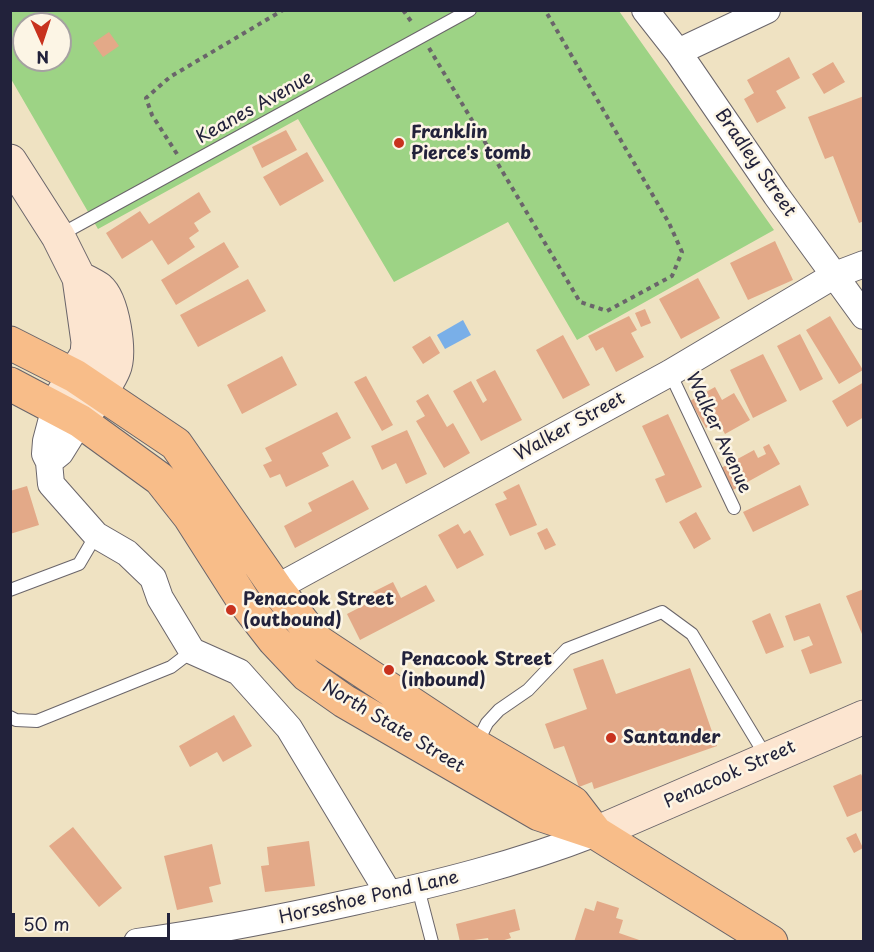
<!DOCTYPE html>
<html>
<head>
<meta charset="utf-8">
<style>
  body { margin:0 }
  #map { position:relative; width:874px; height:952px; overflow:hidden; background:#efe2c2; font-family:"Playpen Sans",sans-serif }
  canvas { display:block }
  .frame { position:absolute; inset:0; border:12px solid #22223b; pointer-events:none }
  .north { position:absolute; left:12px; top:12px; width:60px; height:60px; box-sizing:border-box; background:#fcf5e5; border:2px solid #a5a1a1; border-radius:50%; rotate:177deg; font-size:16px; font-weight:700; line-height:24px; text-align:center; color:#22223b }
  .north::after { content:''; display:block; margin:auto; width:21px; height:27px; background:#c8321e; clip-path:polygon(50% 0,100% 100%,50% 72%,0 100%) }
  .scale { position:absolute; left:12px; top:913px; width:158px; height:27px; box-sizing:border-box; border:3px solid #22223b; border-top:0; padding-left:8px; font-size:18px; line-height:21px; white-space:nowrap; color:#22223b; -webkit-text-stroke:4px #fcf5e5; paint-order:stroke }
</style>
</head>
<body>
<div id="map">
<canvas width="874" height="952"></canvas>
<div class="frame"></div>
<div class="north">N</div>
<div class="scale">50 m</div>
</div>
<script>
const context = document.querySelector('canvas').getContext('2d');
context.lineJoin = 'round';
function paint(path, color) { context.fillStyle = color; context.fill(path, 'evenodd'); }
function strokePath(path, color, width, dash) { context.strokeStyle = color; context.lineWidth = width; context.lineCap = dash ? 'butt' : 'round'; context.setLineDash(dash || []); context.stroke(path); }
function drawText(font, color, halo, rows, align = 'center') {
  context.font = font + ' "Playpen Sans",sans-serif'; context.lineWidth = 5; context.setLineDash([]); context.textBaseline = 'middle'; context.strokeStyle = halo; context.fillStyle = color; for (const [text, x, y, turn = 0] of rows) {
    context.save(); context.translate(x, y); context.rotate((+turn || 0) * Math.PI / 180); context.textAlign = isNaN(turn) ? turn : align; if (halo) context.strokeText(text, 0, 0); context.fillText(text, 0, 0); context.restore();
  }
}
paint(new Path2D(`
  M10 11H619L774 230 577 340 508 222 394 282 298 119 98 229 11 79ZM24 24H60V60H24Z`), '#9dd385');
paint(new Path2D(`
  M463 320 471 335 445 349 437 335Z`), '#79afe8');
paint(new Path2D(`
  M109 32 119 46 103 57 93 43Z
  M789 57 800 78 776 91 786 108 757 123 744 99 754 93 747 80Z
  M833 62 845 82 824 94 812 74Z
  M864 96V221L859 223 833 156 825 159 808 117Z
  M286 130 297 150 262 168 252 147Z
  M307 152 324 181 280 206 263 177Z
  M199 192 211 212 194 223 199 231 189 238 195 247 168 265 152 240 122 259 106 233 140 211 149 224Z
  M775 241 793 280 748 300 730 263Z
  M224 242 239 267 176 305 161 280Z
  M698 278 720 318 681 339 659 299Z
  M248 279 266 311 198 347 180 315Z
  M645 309 651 323 641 327 635 313Z
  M629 316 637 330 631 333 644 357 616 372 603 347 596 351 588 336Z
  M830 316 863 370 839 384 806 330Z
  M800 334 823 379 800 391 777 346Z
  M563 335 590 385 563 399 536 350Z
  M430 336 440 353 423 364 412 347Z
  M763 354 787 401 753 418 730 370Z
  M282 356 297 385 242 414 227 385Z
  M495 370 522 420 481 441 453 391 471 381 483 403 487 400 476 380Z
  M366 376 393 425 382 431 354 382Z
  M864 382V417L847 427 832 401Z
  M715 387 722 400 734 393 750 420 725 434 718 421 706 428 690 401Z
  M428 394 447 427 453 423 470 453 444 468 416 421 425 416 416 401Z
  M337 412 351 438 322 453 329 466 286 487 280 474 270 478 263 465 272 461 265 448Z
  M668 414 702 487 666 503 655 479 665 475 642 426Z
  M407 430 427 474 406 484 396 463 382 470 371 446Z
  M769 444 780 464 733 490 721 468 754 450 758 458 766 454 763 447Z
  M353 480 369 509 295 548 284 526 312 511 308 503Z
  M519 484 537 525 510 536 495 504 507 499 503 492Z
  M800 485 809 505 753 532 743 512Z
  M27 486 39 525 10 534V491Z
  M696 512 711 539 694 549 679 522Z
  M458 524 464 534 470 530 484 555 457 569 438 535Z
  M547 528 556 545 545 550 537 533Z
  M393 582 401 598 426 585 435 601 360 640 347 614 376 599 373 592Z
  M864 589V633L862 634 846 596Z
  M820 603 842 663 810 674 801 650 813 645 809 636 794 641 785 616Z
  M770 613 784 647 766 654 752 621Z
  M603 659 616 694 690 668 717 746 594 789 592 782 579 787 564 746 554 749 545 724 587 709 573 669Z
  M234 715 252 746 223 762 217 752 190 767 179 746Z
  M861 774 864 780V810L847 817 833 786Z
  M73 827 122 888 99 907 49 846Z
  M856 833 863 848 854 853 846 838Z
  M309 841 315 886 265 892 261 866 269 865 267 847Z
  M212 844 221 884 209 887 213 902 177 910 164 856Z
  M597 901 619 908 616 918 623 920 619 933 645 942H574L585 908 594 911Z
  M515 909 520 930 509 933 511 938 498 942H489L488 938 460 942 456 924Z`), '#e3a988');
const lane = new Path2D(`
  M58 236 470 10
  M670 373 734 508
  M10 590 79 564 96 535
  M10 717 16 720 37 721 171 667 192 651
  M476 745 487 723 499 710 528 690 567 649 662 612 692 634 767 758
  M418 888 432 942`);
const street = new Path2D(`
  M645 10 678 52 776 195 864 316
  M678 52 767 10
  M55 407 46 441 45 454 49 462 51 484 96 535 127 553 153 578 160 598 192 651 239 672 289 728 389 894
  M49 462 60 453 80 421
  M276 588 670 373 835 275 864 264
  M137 942C210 932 281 918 353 902 436 884 517 864 596 833`);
const secondary = new Path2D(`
  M10 161 58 236 79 278 88 342 87 354 55 407
  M79 278C85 281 94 285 99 289 113 301 121 353 114 369 107 386 94 401 83 416
  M596 833 864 717`);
const primary = new Path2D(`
  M10 343 75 376 176 444 276 588 317 641 471 743 573 803 596 833
  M10 384 80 421 160 479 190 517 243 600 274 640 307 675 344 701 539 814 596 833 771 942`);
strokePath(lane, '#6a656a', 14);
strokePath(street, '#6a656a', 28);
strokePath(secondary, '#6a656a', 35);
strokePath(primary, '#6a656a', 35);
strokePath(new Path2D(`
  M403 10 413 24
  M429 48 580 302 607 311 672 276 682 252 669 223 545 10
  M177 154 152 115 146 98 170 77 283 10`), '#6a656a', 4, [4.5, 4.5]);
strokePath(lane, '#fff', 12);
strokePath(street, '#fff', 26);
strokePath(secondary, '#fce5d0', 33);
strokePath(primary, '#f8bd89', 33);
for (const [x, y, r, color] of [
  [399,143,6,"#c8321e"],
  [231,610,6,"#c8321e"],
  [389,670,6,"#c8321e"],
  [611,738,6,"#c8321e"]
]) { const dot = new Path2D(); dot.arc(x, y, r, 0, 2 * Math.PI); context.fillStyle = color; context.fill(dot); strokePath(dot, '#fcf5e5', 2); }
drawText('18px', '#22223b', '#fcf5e5', [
  ["Keanes Avenue",255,108,-29],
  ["Bradley Street",755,163,55],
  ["Walker Street",570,427,-29],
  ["Walker Avenue",718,433,65],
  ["North State Street",393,727,31],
  ["Penacook Street",730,775,-24],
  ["Horseshoe Pond Lane",369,898,-13]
]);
drawText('bold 18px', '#22223b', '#fcf5e5', [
  ["Franklin",411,133],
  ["Pierce's tomb",411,154],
  ["Penacook Street",243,600],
  ["(outbound)",243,621],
  ["Penacook Street",401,660],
  ["(inbound)",401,681],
  ["Santander",623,738]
], 'left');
</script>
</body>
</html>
